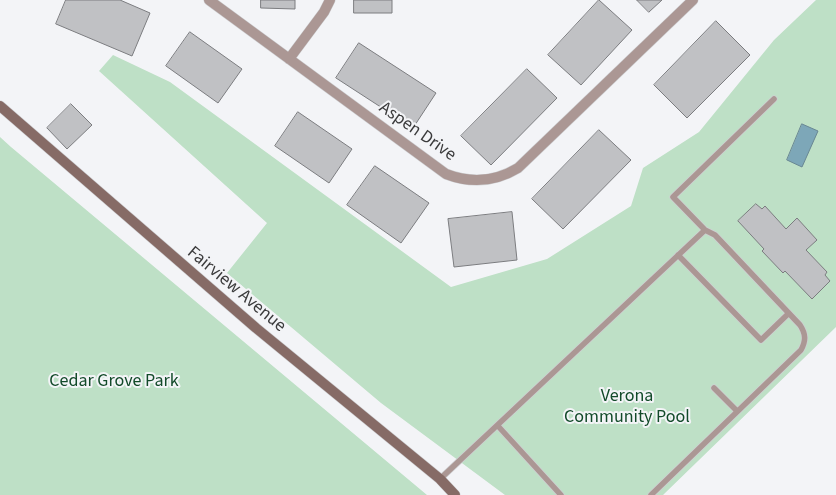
<!DOCTYPE html>
<html>
<head>
<meta charset="utf-8">
<style>
  body { margin:0 }
  canvas { display:block; background:#f3f4f7 }
</style>
</head>
<body>
<canvas width="836" height="495"></canvas>
<script>
const context = document.querySelector('canvas').getContext('2d');
context.lineJoin = 'round';
function paint(path, color) { context.fillStyle = color; context.fill(path, 'evenodd'); }
function strokePath(path, color, width, dash) { context.strokeStyle = color; context.lineWidth = width; context.lineCap = dash ? 'butt' : 'round'; context.setLineDash(dash || []); context.stroke(path); }
function drawText(font, color, halo, rows, align = 'center') {
  context.font = font + ' "Source Sans 3",sans-serif'; context.lineWidth = 4; context.setLineDash([]); context.textBaseline = 'middle'; context.strokeStyle = halo; context.fillStyle = color; for (const [text, x, y, turn = 0] of rows) {
    context.save(); context.translate(x, y); context.rotate((+turn || 0) * Math.PI / 180); context.textAlign = isNaN(turn) ? turn : align; if (halo) context.strokeText(text, 0, 0); context.fillText(text, 0, 0); context.restore();
  }
}
paint(new Path2D(`
  M816 0H836V327L663 495H505L381 403 227 273 267 223 99 71 113 55 170 82 451 287 547 259 631 206 643 168 699 132 774 40Z
  M0 137 11 147 427 495H0Z`), '#bee0c6');
const water = new Path2D(`
  M802 124 818 131 802 167 787 160Z`);
paint(water, '#7da7b8');
strokePath(water, '#698793', 1);
const building = new Path2D(`
  M66 0H120L150 13 132 56 56 24Z
  M261 0H295V9L261 8Z
  M354 0H392V13H354Z
  M599 0 632 30 581 85 548 55Z
  M637 0H662L649 12Z
  M716 21 750 55 687 118 654 85Z
  M190 32 242 69 218 103 166 66Z
  M359 43 436 93 413 128 336 78Z
  M527 69 557 98 491 165 461 136Z
  M71 104 92 125 67 149 47 128Z
  M298 112 352 149 329 183 275 146Z
  M599 130 631 160 563 229 532 199Z
  M375 166 429 203 401 243 347 205Z
  M756 204 762 209 765 206 786 229 797 218 817 240 806 250 827 272 825 275 830 281 812 299 785 271 783 273 762 251 764 249 738 221Z
  M512 212 517 260 454 267 448 219Z`);
paint(building, '#c0c1c4');
strokePath(building, '#7c7d80', 1);
const lane = new Path2D(`
  M705 230 673 197 774 99
  M678 255 761 340 788 314
  M714 388 737 411
  M498 426 561 495
  M440 479 705 230 715 235 800 325C806 334 806 341 801 350L651 495`);
const street = new Path2D(`
  M209 0 446 174C472 184 495 182 518 168L693 0
  M289 59 324 12 330 0`);
const secondary = new Path2D(`
  M0 106 256 328 440 479 455 495`);
strokePath(lane, '#cecfd2', 7);
strokePath(street, '#cecfd2', 11);
strokePath(secondary, '#cecfd2', 11);
strokePath(lane, '#ab9794', 5.5);
strokePath(street, '#ab9794', 10);
strokePath(secondary, '#866b66', 10);
drawText('18px', '#3b3b3c', '#f3f4f7', [
  ["Aspen Drive",417,132,35],
  ["Fairview Avenue",236,290,40]
]);
drawText('18px', '#124a29', '#f3f4f7', [
  ["Cedar Grove Park",114,382],
  ["Verona",627,397],
  ["Community Pool",627,418]
]);
</script>
</body>
</html>
